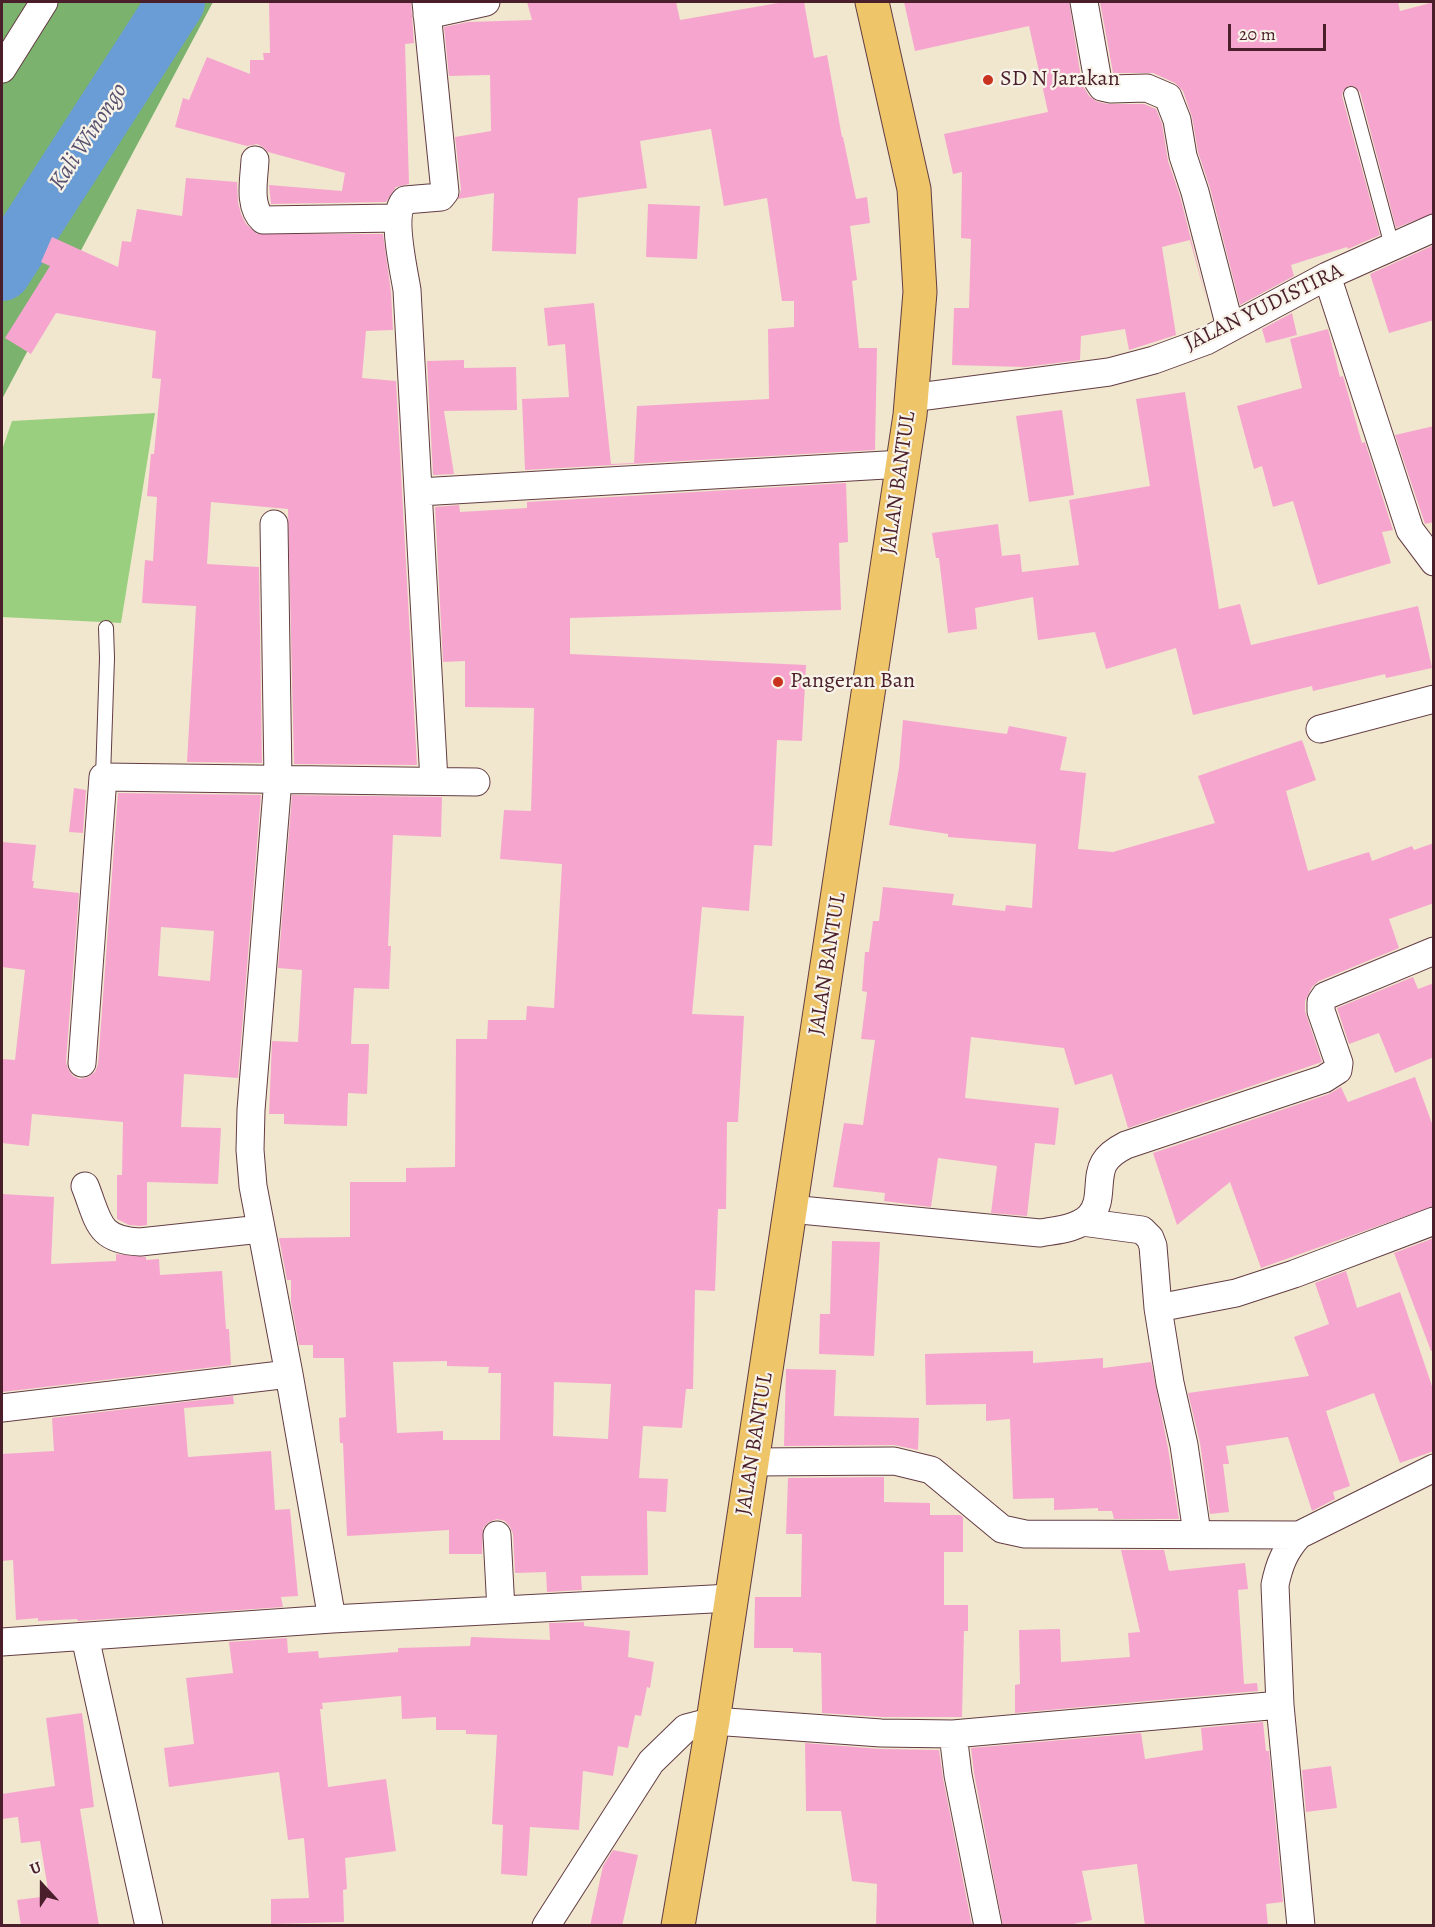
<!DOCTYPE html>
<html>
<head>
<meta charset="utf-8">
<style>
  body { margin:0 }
  #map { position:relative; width:1435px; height:1927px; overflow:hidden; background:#f0e7ce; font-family:Alegreya,serif }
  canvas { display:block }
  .frame { position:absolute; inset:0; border:3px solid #4a1f2b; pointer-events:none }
  .north { position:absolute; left:12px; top:1855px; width:60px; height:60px; -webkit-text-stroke:4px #f7f3e8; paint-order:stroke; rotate:339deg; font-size:16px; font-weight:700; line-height:24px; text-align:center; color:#4a1f2b }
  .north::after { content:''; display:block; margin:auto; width:21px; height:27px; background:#4a1f2b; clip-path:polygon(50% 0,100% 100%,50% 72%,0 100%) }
  .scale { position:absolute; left:1228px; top:24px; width:98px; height:27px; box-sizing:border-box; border:3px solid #4a1f2b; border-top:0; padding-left:8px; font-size:18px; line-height:21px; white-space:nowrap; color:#4a1f2b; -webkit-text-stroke:4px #f7f3e8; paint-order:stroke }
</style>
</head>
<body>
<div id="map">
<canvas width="1435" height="1927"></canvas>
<div class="frame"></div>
<div class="north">U</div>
<div class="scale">20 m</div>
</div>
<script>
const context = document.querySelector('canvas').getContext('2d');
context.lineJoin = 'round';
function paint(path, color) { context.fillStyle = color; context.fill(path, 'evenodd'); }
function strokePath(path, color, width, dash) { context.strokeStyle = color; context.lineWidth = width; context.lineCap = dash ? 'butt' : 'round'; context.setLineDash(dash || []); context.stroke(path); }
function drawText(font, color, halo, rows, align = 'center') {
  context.font = font + ' Alegreya,serif'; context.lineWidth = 4.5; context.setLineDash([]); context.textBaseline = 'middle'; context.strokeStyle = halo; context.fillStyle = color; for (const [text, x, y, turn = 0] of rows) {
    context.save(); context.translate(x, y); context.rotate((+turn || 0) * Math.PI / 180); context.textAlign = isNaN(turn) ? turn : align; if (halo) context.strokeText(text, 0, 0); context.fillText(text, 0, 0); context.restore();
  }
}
paint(new Path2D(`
  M155 413 121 623 2 617V450L12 421Z`), '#9acf80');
paint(new Path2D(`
  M2 2H213L2 399Z`), '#7bb26e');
strokePath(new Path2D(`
  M2 272 176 2`), '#6a9dd5', 58);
paint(new Path2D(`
  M269 2H411L414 43 405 44 409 184 396 187 386 202 271 204 269 185 342 191 345 173 268 152 263 147 257 144 247 146 175 127 183 98 189 100 207 57 250 74V60H264L263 53H270Z
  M527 2H676L680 20 784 2H804L814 58 827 55 842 137H843L856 199 867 197 870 223 850 226 857 280 852 281 859 348H877L875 450 525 470 522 399 569 397 565 344 548 346 544 308 594 303 611 464 634 463 637 406 769 399 768 329 794 327V301H782L767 198 724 206 711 129 640 141 647 188 578 198 576 254 492 251 494 193 458 199 461 190 455 137 491 131 490 75 449 76 444 27 468 22 532 20Z
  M904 2H1069L1082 84 1089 96 1098 102 1108 104H1144L1156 109 1162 124 1168 161 1180 196 1208 306 1190 240 1162 247 1176 335 1129 350 1125 329 1081 336 1080 360 1025 367 952 365 954 308H969L971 239 961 238 962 172 953 174 944 134 1048 112 1029 26 915 51Z
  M1100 2H1398L1400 11 1434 2V213L1396 228 1360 92 1354 86H1348L1343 91 1342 96 1380 235 1348 249 1347 247 1291 265 1294 276 1240 305 1210 188 1198 152 1192 117 1183 91 1175 83 1153 73H1113Z
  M186 178 237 182 238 202 241 214 246 224 257 234H383L391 292 393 330 366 331 362 378 396 381 417 765 294 764 288 509 211 502 207 564 259 567 262 763 187 762 196 606 142 603 145 560 153 561 157 497 147 496 151 454H154L161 379 152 378 156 331 56 313 31 354 5 338 50 266 41 262 52 237 118 267 122 241 131 242 137 209 182 216Z
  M648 204 700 206 697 259 646 257Z
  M1434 245V320L1389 333 1370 274Z
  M1292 313 1297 335 1266 343 1262 329Z
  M1328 329 1340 377 1343 376 1362 443 1365 442 1393 530 1382 532 1391 563 1318 585 1293 501 1273 507 1262 466 1254 469 1237 406 1302 388 1290 339Z
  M464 360V368L516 367 517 410 444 411 454 474 433 475 427 361Z
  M1185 392 1219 609 1240 604 1251 645 1418 606 1432 668 1386 678 1385 674 1313 691 1312 686 1193 715 1176 648 1106 669 1095 632 1038 640 1033 597 975 608 977 629 948 633 939 558H936L932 533 998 524 1002 556 1020 554 1022 572 1079 565 1069 500 1150 486 1136 399Z
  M1062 410 1074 495 1029 502 1016 416Z
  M1434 426V522L1425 524 1395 435Z
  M846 483 848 542 839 543 841 610 570 618V654L806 665 802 741 777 740 772 846 754 845 749 911 702 907 692 1014 744 1016 738 1122H727L726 1209H718L715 1291 695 1290 693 1389H686L682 1428 643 1426 639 1478 668 1479 666 1512 647 1511 648 1575 581 1576 582 1590 547 1592 546 1572 515 1573 513 1534 510 1527 505 1521 497 1519 489 1522 483 1528 482 1554H449V1530L347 1536 343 1443H340L339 1418 346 1417 344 1358H313V1345H299L291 1302V1280H287L279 1238 350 1237V1182H406V1168L455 1167 456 1039H487L488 1020H526L527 1006 554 1008 562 864 500 859 504 810 531 811 534 708 465 707V661L443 662 435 507 459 505 460 512 527 508V502ZM447 1361V1366L489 1367 488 1373H501L500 1440H443V1431L397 1433 393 1362ZM554 1382 611 1384 608 1439 553 1436Z
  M903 720 1007 734 1009 726 1067 737 1060 770 1086 773 1078 849 1113 852 1215 823 1198 776 1302 740 1316 780 1286 791 1308 871 1369 852 1372 861 1412 846 1414 850 1434 843V903L1389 919 1399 948 1319 981 1312 987 1305 1001V1011L1322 1062 1128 1128 1112 1074 1075 1085 1064 1048 971 1037 965 1098 1059 1108 1055 1145 1035 1143 1027 1216 991 1213 997 1166 938 1158 931 1207 884 1201 885 1193 833 1187 844 1123 863 1125 875 1040 861 1039 867 992 862 991 865 952H869L873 921H879L883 887 954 894 952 905 1005 911 1006 905 1032 908 1036 844 948 837V834L889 825 899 768Z
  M74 788 86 790 83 833 69 832Z
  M118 793 261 795 238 1078 184 1074 181 1127 221 1128 218 1184 147 1182V1225L140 1226 129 1225 117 1219V1175H122L123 1122 32 1114 29 1146 2 1143V1059L15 1060 25 970 2 967V842L36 845 32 881H34L33 888 79 893 66 1062 68 1069 73 1076 80 1079 88 1077 95 1072 98 1064ZM161 927 214 931 210 981 158 976Z
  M292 795 442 797 441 837 393 835 388 946H391L389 989 354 988 351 1044H369L367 1094 348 1093 347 1126 284 1124V1114H269L272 1041 298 1042 302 970 278 968Z
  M1413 977 1418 989 1434 983V1057L1395 1073 1379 1033 1349 1044 1337 1008Z
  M1415 1077 1434 1129V1206L1261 1268 1230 1182 1177 1225 1153 1153 1329 1094 1341 1087 1348 1102Z
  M2 1194 54 1197 51 1264 116 1261V1254L146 1257V1260L159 1259 160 1275 222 1271 226 1329H229L231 1365 2 1392Z
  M1434 1238V1351H1431L1394 1253Z
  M832 1241 880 1242 874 1356 819 1354 820 1314H830Z
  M1346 1271 1357 1308 1400 1292 1434 1392V1451L1400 1463 1374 1393 1326 1411 1350 1486 1333 1492 1335 1499 1312 1511 1288 1437 1226 1446 1229 1464H1223L1229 1512 1210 1514 1200 1443 1188 1393 1309 1376 1294 1337 1329 1324 1315 1283Z
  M1033 1351V1363L1103 1358V1368L1151 1362 1168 1448 1179 1519H1114L1112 1511H1098V1508L1054 1510V1498L1013 1499 1010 1419 986 1421V1404L926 1405 925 1354Z
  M786 1369 836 1370 834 1416 919 1418 918 1450 894 1445 784 1446Z
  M233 1396 234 1404 184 1408 188 1457 271 1451 275 1510 290 1509 298 1596 281 1597 283 1607 78 1621 77 1619 38 1621V1618L16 1620 13 1560 2 1561V1454L54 1451 52 1418Z
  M884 1477V1502L930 1503V1515H960L963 1517V1552H944V1605H968V1631H964L962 1717H882L822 1713 821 1653 793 1652V1648H754L755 1597H801L802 1534H786L788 1478Z
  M1121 1550H1164L1169 1571 1245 1563 1248 1589 1238 1590 1244 1684 1257 1683 1258 1691 1015 1713V1685L1020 1684 1019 1630 1060 1629 1061 1662 1130 1657 1128 1633 1140 1632Z
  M584 1622V1626L630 1631 628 1657 654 1662 650 1688 647 1687 641 1716 635 1715 628 1748 618 1746 613 1776 583 1771 579 1830 530 1827 527 1876 501 1874 503 1825 492 1824 497 1735 466 1734V1730H436V1717L402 1719 401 1696 322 1703 323 1709H320L328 1787 386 1779 396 1851 345 1858 347 1889 343 1890 344 1922 271 1924V1899L309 1898 304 1838 288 1840 279 1772 169 1787 164 1748 194 1744 186 1678 233 1673 229 1642 287 1638 288 1653 318 1651 319 1658 398 1652V1648L470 1646 471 1637 550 1640 549 1623Z
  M82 1713 94 1807 80 1809 99 1926H21L17 1900 49 1896 40 1841 21 1843 18 1817 2 1819V1794L55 1786 46 1718Z
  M1263 1722 1266 1751H1269L1283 1902 1266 1904 1268 1926H1145L1137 1864 1082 1871 1092 1920 1064 1926H1003L974 1773 971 1748 1141 1733 1145 1759 1203 1750 1201 1728Z
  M805 1743 880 1749 939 1750 943 1778 972 1926H876L877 1884 852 1881 841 1811H806Z
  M1331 1766 1337 1808 1306 1812 1302 1770Z
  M613 1850 638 1855 622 1926H590L603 1866Z`), '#f6a6ce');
const service = new Path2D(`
  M1351 94 1392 246
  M103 777 107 658 106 628`);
const minor = new Path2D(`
  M426 2 445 192 441 197 405 200C390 214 404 270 407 290L434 781
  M1084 2 1098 81 1102 87 1111 89 1147 88 1168 97 1177 120 1183 156 1195 192 1230 327
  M427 15 486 2
  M2 69 44 2
  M255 160C254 180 248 206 263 220L397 218
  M1327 276 1410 530 1434 562
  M911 398 1109 372 1154 360 1206 341 1327 276 1434 228
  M419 492 903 464
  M274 524 278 779 251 1110 250 1150 253 1186 289 1374 332 1619
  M1320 729 1434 699
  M82 1063 103 777 476 782
  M85 1186C99 1221 97 1240 140 1242L261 1229
  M790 1209 1040 1233C1056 1230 1077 1229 1089 1217 1104 1203 1095 1179 1104 1163 1109 1154 1118 1149 1126 1145L1324 1079 1338 1070 1339 1063 1321 1011V1002L1325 996 1434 951
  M1082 1222 1142 1230 1150 1238 1153 1246 1158 1308 1170 1383 1184 1445 1197 1533
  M1158 1308 1236 1293 1294 1274 1434 1221
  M2 1408 289 1374
  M752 1462 894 1461 931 1470 1002 1529 1025 1534 1299 1535 1434 1468
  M497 1535 501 1610
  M1299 1535C1285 1550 1279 1565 1275 1585L1280 1705 1301 1926
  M85 1637 149 1926
  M2 1642 332 1619 731 1598
  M953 1734 958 1775 988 1926
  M546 1926 651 1762 686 1728 713 1721 881 1733 953 1734 1280 1705`);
const primary = new Path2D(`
  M678 1926 713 1721 910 415 920 292 914 189 872 2`);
strokePath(service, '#633d43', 16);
strokePath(minor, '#633d43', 29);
strokePath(primary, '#633d43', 35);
strokePath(service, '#fff', 14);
strokePath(minor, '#fff', 27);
strokePath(primary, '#eec569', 33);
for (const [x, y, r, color] of [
  [988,80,6,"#c8321e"],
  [778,682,6,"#c8321e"]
]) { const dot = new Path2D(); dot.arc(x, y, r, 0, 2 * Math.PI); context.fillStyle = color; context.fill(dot); strokePath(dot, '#f7f3e8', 2); }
drawText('22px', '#4a1f2b', '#f7f3e8', [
  ["SD N Jarakan",1000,80],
  ["Pangeran Ban",790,682]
], 'left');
drawText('22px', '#4a1f2b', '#f7f3e8', [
  ["JALAN YUDISTIRA",1264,308,-26],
  ["JALAN BANTUL",899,483,-82],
  ["JALAN BANTUL",828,964,-81],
  ["JALAN BANTUL",755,1444,-81]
]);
drawText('italic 24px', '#57516f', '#f7f3e8', [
  ["Kali Winongo",89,137,-57]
]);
</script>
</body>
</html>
